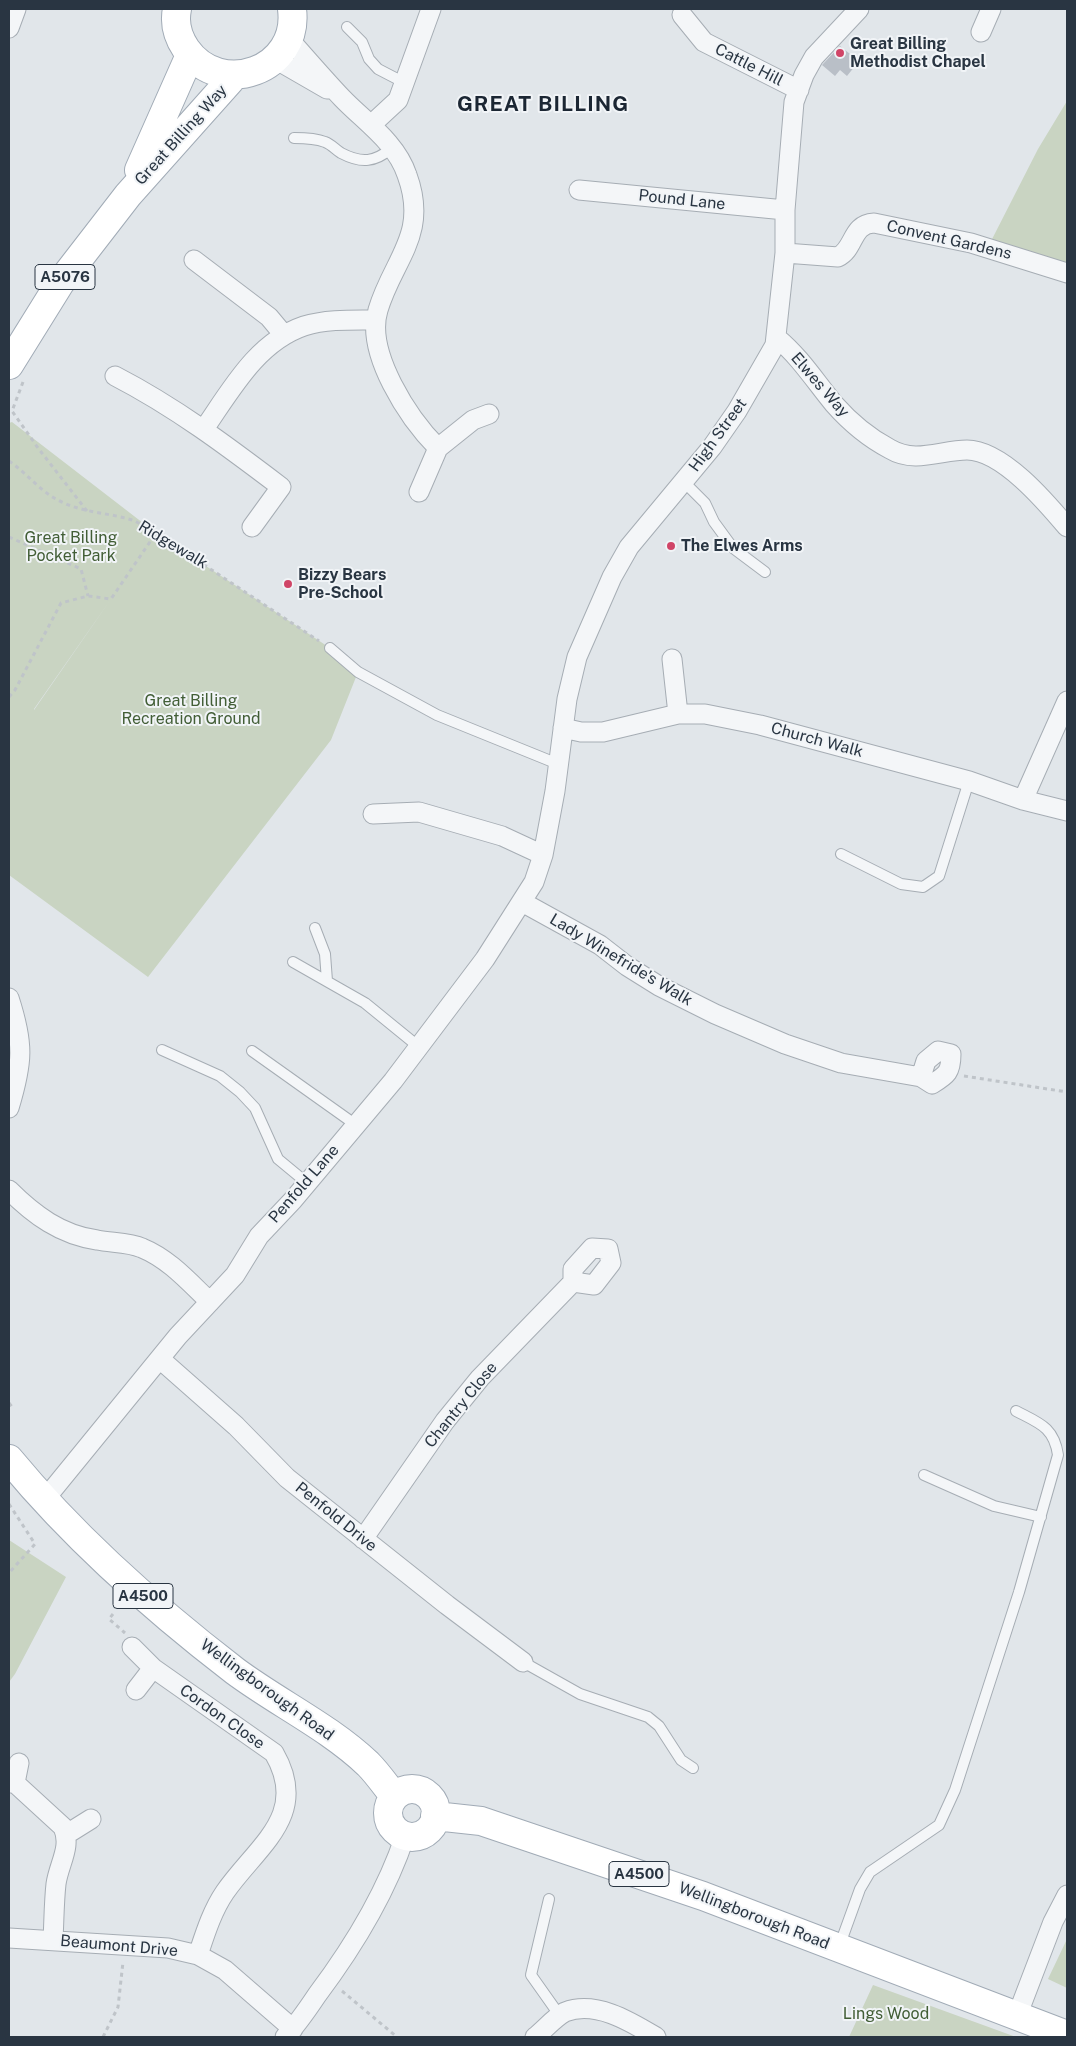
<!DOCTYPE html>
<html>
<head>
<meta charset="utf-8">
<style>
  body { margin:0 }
  #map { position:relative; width:1076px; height:2046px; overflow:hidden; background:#e1e6ea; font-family:"Public Sans",sans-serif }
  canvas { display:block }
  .frame { position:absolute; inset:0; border:10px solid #293542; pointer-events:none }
</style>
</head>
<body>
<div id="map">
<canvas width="1076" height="2046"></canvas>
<div class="frame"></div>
</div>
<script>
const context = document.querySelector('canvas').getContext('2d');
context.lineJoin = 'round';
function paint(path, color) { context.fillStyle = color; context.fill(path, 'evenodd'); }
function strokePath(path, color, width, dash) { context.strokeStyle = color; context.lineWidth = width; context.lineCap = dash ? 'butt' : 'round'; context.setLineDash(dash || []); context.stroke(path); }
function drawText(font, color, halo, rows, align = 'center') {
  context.font = font + ' "Public Sans",sans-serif'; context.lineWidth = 4; context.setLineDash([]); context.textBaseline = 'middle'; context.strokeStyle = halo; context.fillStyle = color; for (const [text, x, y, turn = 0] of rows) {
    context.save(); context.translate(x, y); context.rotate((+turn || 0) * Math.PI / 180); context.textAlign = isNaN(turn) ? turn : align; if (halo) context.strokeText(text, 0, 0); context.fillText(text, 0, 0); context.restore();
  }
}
paint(new Path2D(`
  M1067 101V281L987 249 1038 149Z
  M12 422 156 533 330 648 358 672 331 740 148 977 9 875V423ZM111 599 34 710V709Z
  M9 1540 66 1577 15 1674 9 1682Z
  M1067 1939V1988L1048 1979Z
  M873 1985 1016 2037H849Z`), '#c9d4c2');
paint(new Path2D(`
  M840 46 859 61 847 76 840 70 835 76 822 65Z`), '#b9bfc7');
const lane = new Path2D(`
  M347 27 362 42 369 59 378 69 405 83
  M294 138C304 138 315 138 325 142 331 144 336 150 341 153 362 164 375 162 392 148
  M684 482 705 503 714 522 733 548 765 572
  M330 648 358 672 437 715 558 764
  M841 854 901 884 923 887 939 876 969 781
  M315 928 325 954 327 981
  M293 962 365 1003 419 1047
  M162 1050 220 1076 240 1092 255 1108 278 1159 307 1183
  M252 1051 356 1125
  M924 1475 994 1506 1041 1517
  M523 1662 580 1694 648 1717 659 1726 681 1760 693 1768
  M549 1899 531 1975 560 2016
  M839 1947 860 1889 870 1872 939 1825 955 1790 1019 1592 1058 1455C1054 1427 1039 1423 1016 1411`);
const street = new Path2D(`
  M682 15 704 42 799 90
  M9 28 16 9
  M981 32 991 9
  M289 39C306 58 324 79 342 98 365 122 396 142 407 175 429 235 393 259 378 310 365 353 409 419 438 448
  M275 59 327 89
  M371 125 398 100 431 9
  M579 190 785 210
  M785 253 838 257C855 249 851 224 874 223L971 243 1067 273
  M194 260 269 317 284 335
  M777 338C800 357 815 381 834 404 849 421 869 438 890 449 915 464 941 450 967 450 1002 450 1046 502 1067 527
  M115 376C175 407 227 446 281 487L252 527
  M204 429C231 390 257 342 304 326 326 319 352 320 376 320
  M419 492 438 448 473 420 489 414
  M672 659 678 714
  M563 728 581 732H603L678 714H705L760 725 969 781 1023 800 1067 811
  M1023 800 1067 701
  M373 814 419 812 502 836 543 855
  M522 902 600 945 627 966 659 986 715 1014 785 1044 841 1063 921 1077 926 1061 938 1051 951 1054C951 1072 947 1075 932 1084L921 1077
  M9 998C24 1044 23 1062 9 1108
  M9 1190C34 1215 61 1235 97 1240 111 1243 129 1242 142 1248 169 1259 189 1282 210 1302
  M160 1359 236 1426 287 1478 447 1605 523 1662
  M45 1499 178 1336 235 1275 259 1236 293 1200 393 1081 485 959 534 882 543 855 555 791 567 699 577 657 612 577 629 547 712 447 737 411 775 345 785 253V210L794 102 804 75 814 57 859 9
  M363 1539 445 1421 480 1378 573 1282V1269L592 1248 608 1249 611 1263 594 1285 573 1282
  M132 1647 153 1668 274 1753C310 1815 258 1845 225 1892 212 1911 205 1934 198 1955
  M136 1690 153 1668
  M9 1783H15L63 1827C72 1847 59 1863 56 1884 54 1902 54 1921 53 1940
  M15 1783 19 1763
  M67 1834 91 1819
  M9 1938 168 1948 198 1955 225 1970 293 2029
  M1017 2016 1053 1922 1067 1895
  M285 2037C297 2025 307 2010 317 1995 353 1947 386 1893 405 1836
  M535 2037C544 2030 555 2017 565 2012 596 2000 631 2022 656 2037`);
const primary = new Path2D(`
  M177 9C174 23 178 37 186 49 221 99 300 70 292 9
  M139 170 190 55
  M9 365 60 283 128 195 235 75
  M9 1459C75 1539 153 1608 235 1671 278 1703 329 1727 368 1764 378 1774 386 1786 394 1796
  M388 1813a24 24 0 1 1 48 0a24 24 0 1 1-48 0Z
  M435 1816 481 1821 703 1896 1067 2035`);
strokePath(lane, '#a6adb4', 12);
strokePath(street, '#a6adb4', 21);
strokePath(primary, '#a1abb6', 30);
strokePath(new Path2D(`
  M23 382 12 411 38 448 87 511
  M9 461C28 474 42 494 64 503 86 513 110 513 132 520 140 523 148 529 156 533L319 641
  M9 537 81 569 88 596
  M9 697 15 690 61 603 88 596 111 599 156 533
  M964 1076 1067 1092
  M9 1403 13 1408
  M9 1504 35 1544 9 1573
  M113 1614 109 1619 125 1633
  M342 1991 397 2037
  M103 2037 118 2007 123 1962`), '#bfc4c9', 3, [4, 4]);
strokePath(lane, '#f4f6f8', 10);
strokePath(street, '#f4f6f8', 19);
strokePath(primary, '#fff', 28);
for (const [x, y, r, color] of [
  [840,53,5,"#d04567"],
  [671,546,5,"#d04567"],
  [288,584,5,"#d04567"]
]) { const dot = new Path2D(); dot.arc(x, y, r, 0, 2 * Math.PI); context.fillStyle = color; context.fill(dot); strokePath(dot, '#f1f4f7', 2); }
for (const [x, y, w] of [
  [65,277,60],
  [143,1596,60],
  [639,1874,60]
]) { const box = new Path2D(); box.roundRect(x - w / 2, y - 12.5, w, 25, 4); context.fillStyle = '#f1f4f7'; context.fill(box); strokePath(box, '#293542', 1); }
drawText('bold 15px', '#293542', null, [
  ["A5076",65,277],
  ["A4500",143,1596],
  ["A4500",639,1874]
]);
drawText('bold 16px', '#293542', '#f1f4f7', [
  ["Great Billing",850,44],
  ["Methodist Chapel",850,62],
  ["The Elwes Arms",681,546],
  ["Bizzy Bears",298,575],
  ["Pre-School",298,593]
], 'left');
drawText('16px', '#293542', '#f1f4f7', [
  ["Cattle Hill",749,65,27],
  ["Great Billing Way",181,135,-48],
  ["Pound Lane",682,200,6],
  ["Convent Gardens",949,240,13],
  ["Elwes Way",820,385,49],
  ["High Street",718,435,-54],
  ["Ridgewalk",173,545,31],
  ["Church Walk",817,740,15],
  ["Lady Winefride's Walk",621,960,31],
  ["Penfold Lane",304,1184,-49],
  ["Chantry Close",461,1405,-51],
  ["Penfold Drive",336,1517,39],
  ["Wellingborough Road",267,1690,36],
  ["Cordon Close",222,1717,35],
  ["Wellingborough Road",754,1916,21],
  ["Beaumont Drive",119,1946,5]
]);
drawText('16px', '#425e36', '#f1f4f7', [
  ["Great Billing",71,538],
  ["Pocket Park",71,556],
  ["Great Billing",191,701],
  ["Recreation Ground",191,719],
  ["Lings Wood",886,2014]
]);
context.letterSpacing = '1px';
drawText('bold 21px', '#1b2633', '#f1f4f7', [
  ["GREAT BILLING",543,105]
]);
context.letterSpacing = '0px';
</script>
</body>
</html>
